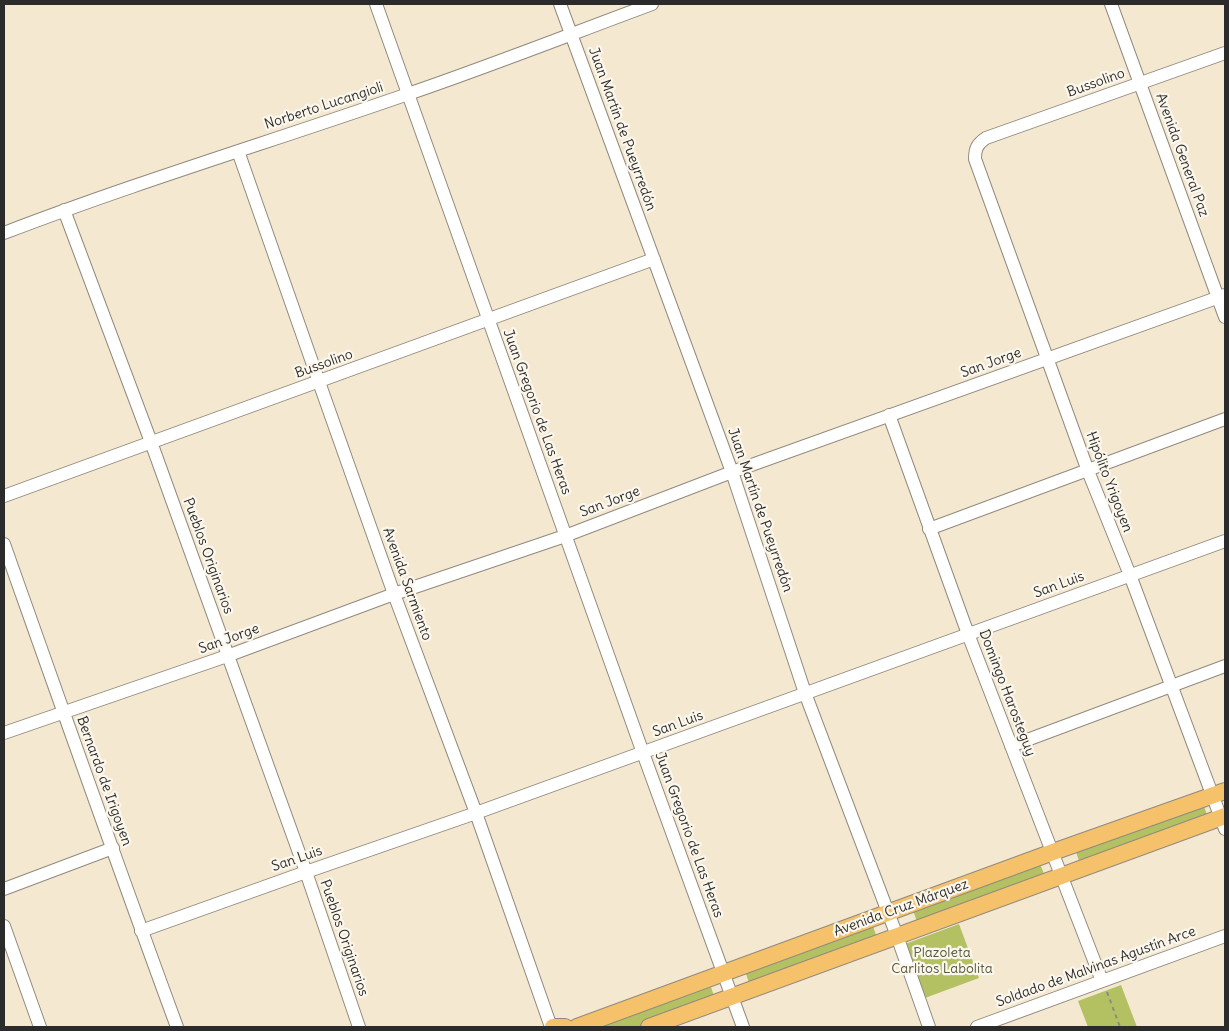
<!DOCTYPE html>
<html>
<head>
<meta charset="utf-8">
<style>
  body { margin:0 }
  #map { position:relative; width:1229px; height:1031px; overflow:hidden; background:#f5e8d1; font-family:Delius,sans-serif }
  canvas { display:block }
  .frame { position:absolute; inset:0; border:5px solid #2b2b2b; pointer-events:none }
</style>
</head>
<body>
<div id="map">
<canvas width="1229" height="1031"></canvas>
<div class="frame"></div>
</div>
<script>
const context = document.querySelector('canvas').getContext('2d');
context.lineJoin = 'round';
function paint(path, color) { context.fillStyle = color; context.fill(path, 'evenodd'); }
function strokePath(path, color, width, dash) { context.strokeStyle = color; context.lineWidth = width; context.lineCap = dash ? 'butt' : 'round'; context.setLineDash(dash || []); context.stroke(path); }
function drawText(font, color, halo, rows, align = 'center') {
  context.font = font + ' Delius,sans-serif'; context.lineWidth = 4.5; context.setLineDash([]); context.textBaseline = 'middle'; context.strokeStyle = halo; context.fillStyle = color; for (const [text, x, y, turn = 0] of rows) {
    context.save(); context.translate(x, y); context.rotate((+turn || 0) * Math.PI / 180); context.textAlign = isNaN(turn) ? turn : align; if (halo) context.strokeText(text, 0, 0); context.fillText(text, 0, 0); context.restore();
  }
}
paint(new Path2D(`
  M1204 806 1208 818 1080 864 1076 852Z
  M1040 864 1045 876 917 922 913 910Z
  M959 924 979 978 925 998 905 944Z
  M873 926 877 938 749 983 745 971Z
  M1121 985 1137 1027H1088L1078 1001Z
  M711 987 715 999 637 1027H599Z`), '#b4c163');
const minor = new Path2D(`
  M376 4 643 753 743 1027
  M560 4 732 472 805 693 897 936 929 1027
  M1111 4 1225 317
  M1225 53 986 138C977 144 975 149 975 159L1088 471 1130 575 1225 829
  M238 151 319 382 394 594 476 813 551 1027
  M64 210 151 442 306 872 359 1027
  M4 233C137 182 273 141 408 94 490 66 571 34 652 4
  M889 415 968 634 1102 981
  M4 496 654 259
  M929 529 1225 419
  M4 544C61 705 118 867 177 1027
  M4 733 227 656 394 594 565 536 732 472 1225 295
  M1011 746 1225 666
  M4 889 113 848
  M4 926 40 1027
  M141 931 306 872 476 813 1225 541
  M977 1027 1225 936`);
const major = new Path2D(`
  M553 1027H565
  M577 1027 1053 852 1225 791
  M649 1027 1225 816`);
strokePath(minor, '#908a7e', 14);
strokePath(major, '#908a7e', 18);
strokePath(new Path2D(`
  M1107 992 1120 1027`), '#908a7e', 2, [4, 4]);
strokePath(minor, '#fff', 12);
strokePath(major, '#f5c16b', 16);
drawText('14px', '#2b2b2b', '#fbf7ec', [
  ["Bussolino",1096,83,-20],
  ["Norberto Lucangioli",324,106,-18],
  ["Juan Martín de Pueyrredón",622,129,70],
  ["Avenida General Paz",1182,155,70],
  ["San Jorge",991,363,-20],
  ["Bussolino",324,364,-20],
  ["Juan Gregorio de Las Heras",537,412,70],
  ["Hipólito Yrigoyen",1109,482,69],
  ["San Jorge",610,502,-21],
  ["Juan Martín de Pueyrredón",760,510,71],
  ["Pueblos Originarios",208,556,70],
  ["Avenida Sarmiento",407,584,70],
  ["San Luis",1059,585,-20],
  ["San Jorge",229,639,-20],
  ["Domingo Harosteguy",1007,693,69],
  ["San Luis",678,724,-20],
  ["Bernardo de Irigoyen",104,781,70],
  ["Juan Gregorio de Las Heras",689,835,70],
  ["San Luis",297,859,-19],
  ["Avenida Cruz Márquez",901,908,-20],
  ["Pueblos Originarios",344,938,71],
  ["Soldado de Malvinas Agustín Arce",1096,967,-20]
]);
drawText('14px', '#54583c', '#fbf7ec', [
  ["Plazoleta",942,953],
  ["Carlitos Labolita",942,969]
]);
</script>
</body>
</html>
